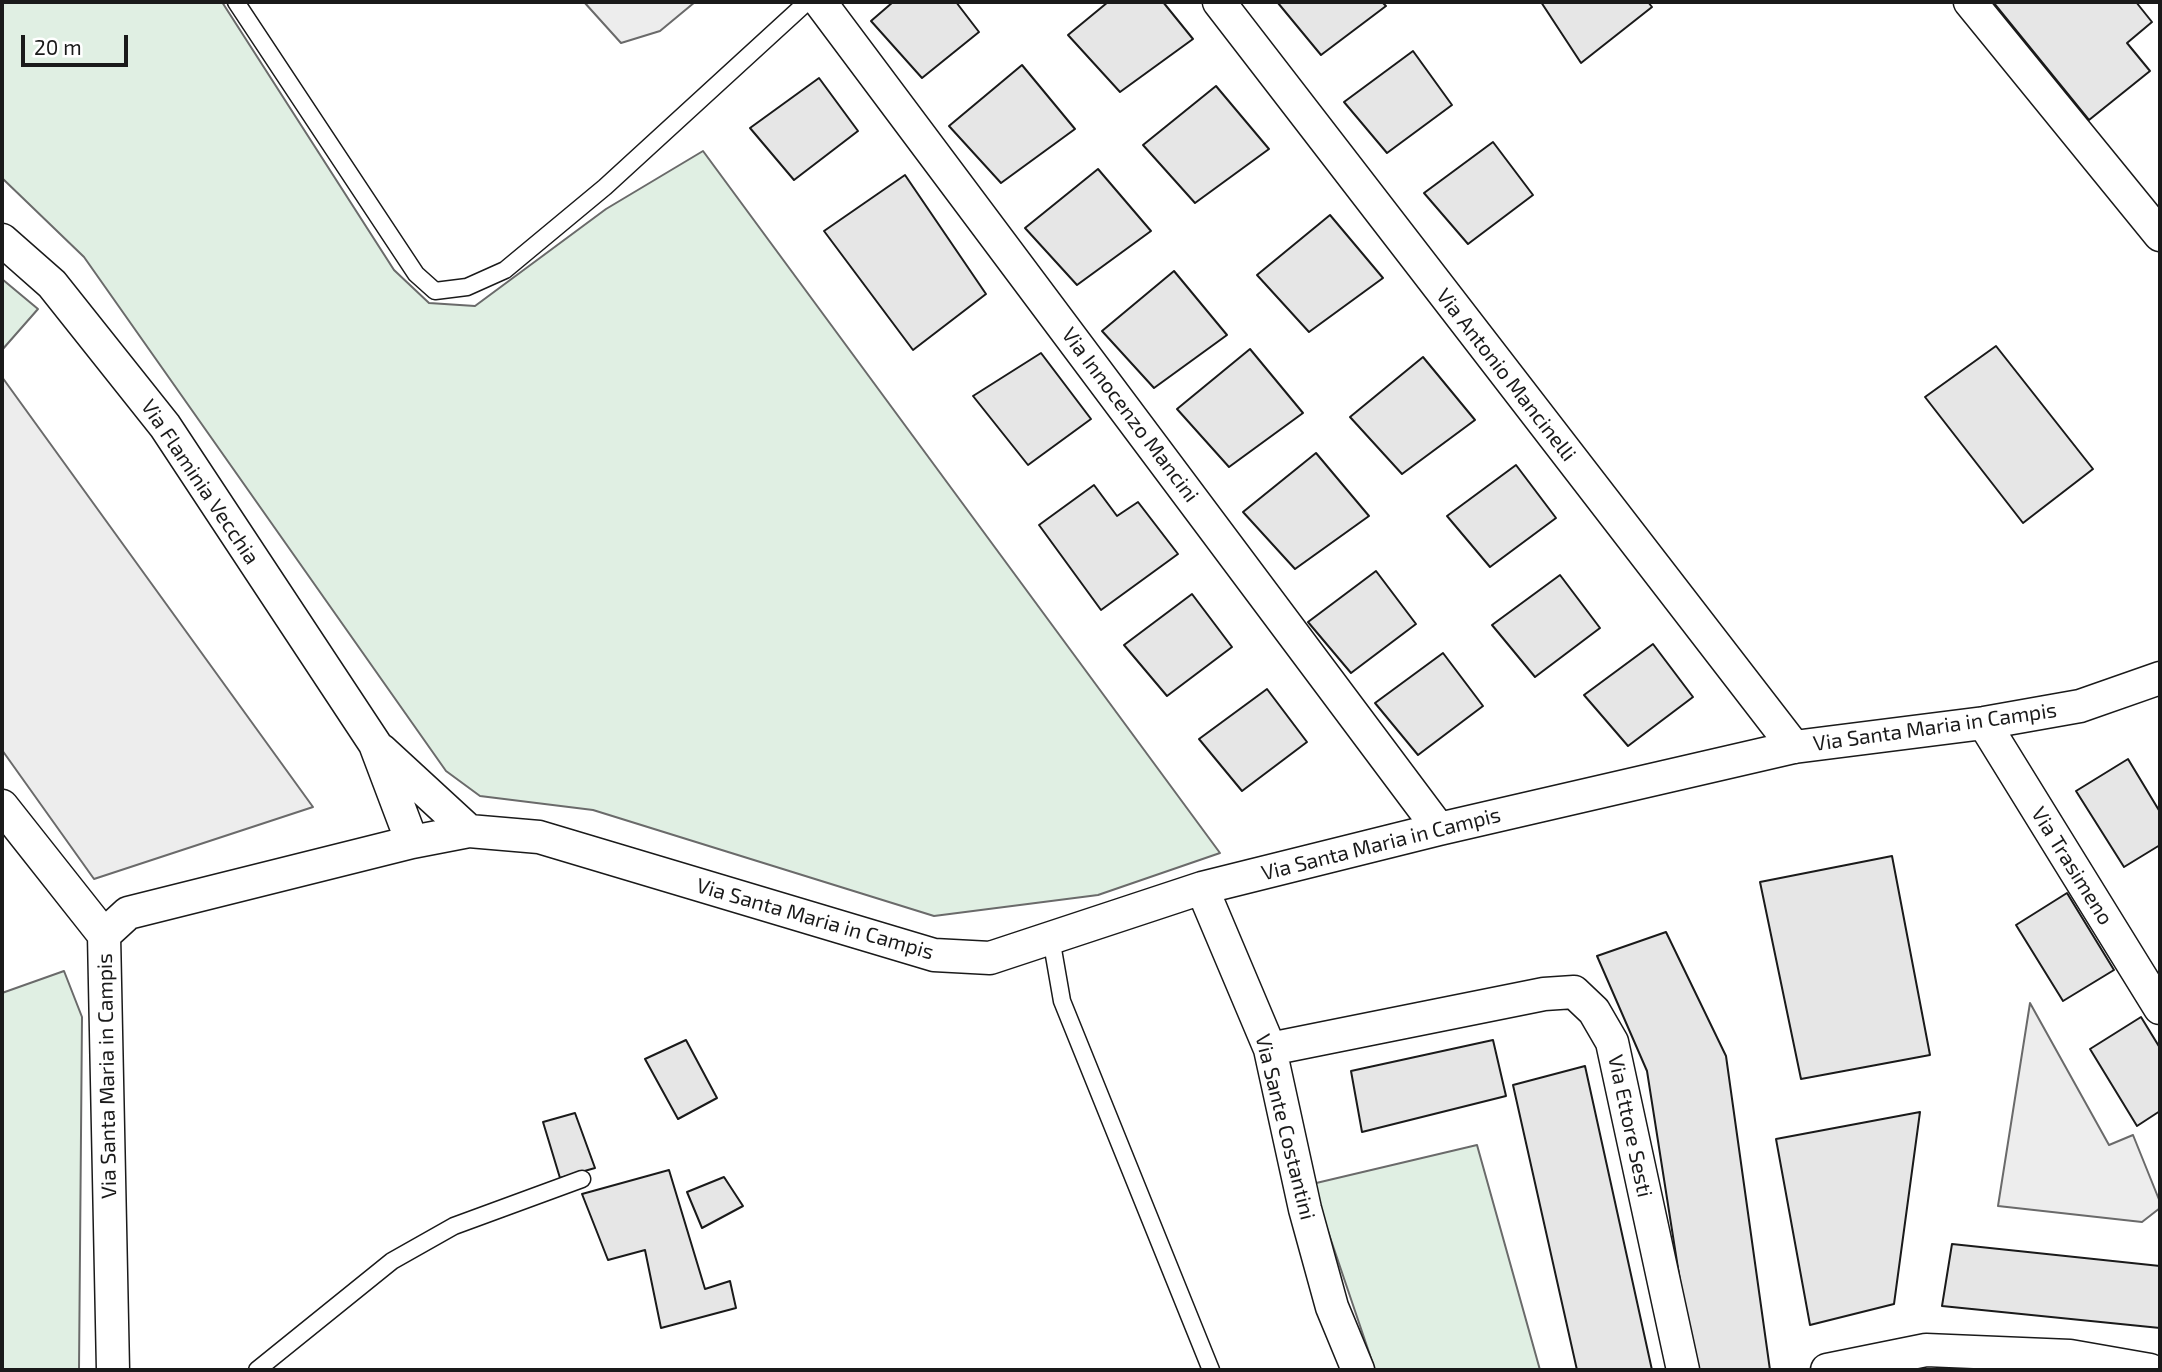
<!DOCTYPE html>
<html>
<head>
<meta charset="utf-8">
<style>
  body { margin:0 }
  #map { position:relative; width:2162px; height:1372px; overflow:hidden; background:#fff; font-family:"Exo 2",sans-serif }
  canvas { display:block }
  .frame { position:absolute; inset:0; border:4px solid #1a1a1a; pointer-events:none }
  .scale { position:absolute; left:21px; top:35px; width:107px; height:32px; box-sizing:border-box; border:4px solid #1a1a1a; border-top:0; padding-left:9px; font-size:21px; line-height:24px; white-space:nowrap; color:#1a1a1a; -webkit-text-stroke:5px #fff; paint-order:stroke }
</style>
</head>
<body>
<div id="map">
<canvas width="2162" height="1372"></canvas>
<div class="frame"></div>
<div class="scale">20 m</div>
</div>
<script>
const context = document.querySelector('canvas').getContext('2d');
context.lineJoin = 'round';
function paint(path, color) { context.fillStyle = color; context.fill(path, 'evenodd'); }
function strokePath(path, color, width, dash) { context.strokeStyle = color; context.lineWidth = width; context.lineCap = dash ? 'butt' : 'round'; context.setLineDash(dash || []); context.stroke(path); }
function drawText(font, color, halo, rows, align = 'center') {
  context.font = font + ' "Exo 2",sans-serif'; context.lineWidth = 5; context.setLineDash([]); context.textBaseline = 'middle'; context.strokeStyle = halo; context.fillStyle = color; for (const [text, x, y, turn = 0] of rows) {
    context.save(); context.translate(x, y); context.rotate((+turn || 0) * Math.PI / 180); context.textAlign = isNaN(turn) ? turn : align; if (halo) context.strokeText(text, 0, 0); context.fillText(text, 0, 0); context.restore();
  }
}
const green = new Path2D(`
  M2 2H222L394 270 429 303 475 306 606 209 703 151 1220 853 1098 895 934 916 593 810 480 796 446 771 84 257 2 178Z
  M2 279 38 309 2 350Z
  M64 971 82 1017 79 1369 2 1370V993Z
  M1477 1145 1540 1370H1375L1312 1184Z`);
paint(green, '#e0efe3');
strokePath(green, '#6a6a6a', 2);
const parking = new Path2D(`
  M584 2H695L660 31 621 43Z
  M2 377 313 807 94 879 2 750Z
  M2030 1003 2109 1145 2133 1135 2160 1202V1208L2142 1222 1998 1206Z`);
paint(parking, '#ededed');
strokePath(parking, '#6a6a6a', 2);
const building = new Path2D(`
  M893 2H956L979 32 922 78 871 21Z
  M1108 2H1163L1193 39 1120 92 1068 35Z
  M1280 2H1382L1386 6 1321 55 1278 3Z
  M1541 2H1648L1652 7 1581 63Z
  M1993 2H2136L2152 22 2127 43 2150 71 2089 120Z
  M1413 51 1452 105 1387 153 1344 102Z
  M1022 65 1075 129 1001 183 949 126Z
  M819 78 858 131 794 180 750 128Z
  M1216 86 1269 149 1195 203 1143 145Z
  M1493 142 1533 195 1468 244 1424 193Z
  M1098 169 1151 231 1077 285 1025 228Z
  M905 175 986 294 913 350 824 231Z
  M1330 215 1383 278 1309 332 1257 275Z
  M1174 271 1227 335 1154 388 1102 331Z
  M1996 346 2093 469 2023 523 1925 397Z
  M1250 349 1303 413 1229 467 1177 409Z
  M1041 353 1091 419 1028 465 973 396Z
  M1423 357 1475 420 1402 474 1350 417Z
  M1316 453 1369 516 1295 569 1243 512Z
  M1516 465 1556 518 1490 567 1447 516Z
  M1094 485 1117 516 1138 502 1178 554 1101 610 1039 525Z
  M1376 571 1416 624 1351 673 1308 622Z
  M1560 575 1600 628 1535 677 1492 625Z
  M1192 594 1232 647 1167 696 1124 645Z
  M1653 644 1693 697 1628 746 1584 695Z
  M1443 653 1483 706 1418 755 1375 703Z
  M1267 689 1307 742 1242 791 1199 739Z
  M2128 759 2160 812V845L2124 867 2076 791Z
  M1892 856 1930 1055 1801 1079 1760 882Z
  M2067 893 2114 970 2063 1001 2016 925Z
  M1666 932 1726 1056 1770 1370H1694L1647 1071 1597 956Z
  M2141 1017 2160 1048V1111L2137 1126 2090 1049Z
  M686 1040 717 1098 678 1119 645 1059Z
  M1493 1040 1506 1096 1362 1132 1351 1071Z
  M1585 1066 1652 1370H1577L1513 1085Z
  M1920 1112 1894 1304 1810 1325 1776 1139Z
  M575 1113 595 1168 560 1178 543 1122Z
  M669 1170 705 1289 730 1281 736 1308 661 1328 645 1250 608 1260 582 1194Z
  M724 1177 743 1206 702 1228 687 1192Z
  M1952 1244 2160 1266V1328L1942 1306Z`);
paint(building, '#e6e6e6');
strokePath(building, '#1a1a1a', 2);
const service = new Path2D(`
  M236 2 416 274 435 291 467 287 505 270 605 187 807 2
  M1051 938 1062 1001 1211 1370
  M257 1370 392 1261 454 1226 582 1179`);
const minor = new Path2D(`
  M820 2 1439 829
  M1219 2 1794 747
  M1970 2 2160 235
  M2 240 52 284 165 426 375 744 412 842
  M1984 723 2160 1008
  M381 750 469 831
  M2 806 104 935
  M1202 888 1270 1049 1305 1209 1332 1307 1358 1370
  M1270 1049 1544 994 1574 992 1594 1011 1612 1042 1683 1370
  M113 1370 104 935 128 913 412 842 469 831 539 837 934 955 990 958 1202 888 1439 829 1794 747 1984 723 2080 706 2160 678
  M1827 1370 1926 1350 2070 1356 2150 1370`);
strokePath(service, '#1a1a1a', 19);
strokePath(minor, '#1a1a1a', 35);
strokePath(service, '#fff', 16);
strokePath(minor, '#fff', 32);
drawText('21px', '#1a1a1a', '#fff', [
  ["Via Antonio Mancinelli",1506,375,52],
  ["Via Innocenzo Mancini",1130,415,53],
  ["Via Flaminia Vecchia",200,482,56],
  ["Via Santa Maria in Campis",1935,727,-8],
  ["Via Santa Maria in Campis",1381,844,-14],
  ["Via Trasimeno",2072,866,58],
  ["Via Santa Maria in Campis",815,919,16],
  ["Via Santa Maria in Campis",107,1076,-91],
  ["Via Ettore Sesti",1630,1126,78],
  ["Via Sante Costantini",1285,1127,76]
]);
</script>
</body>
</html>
